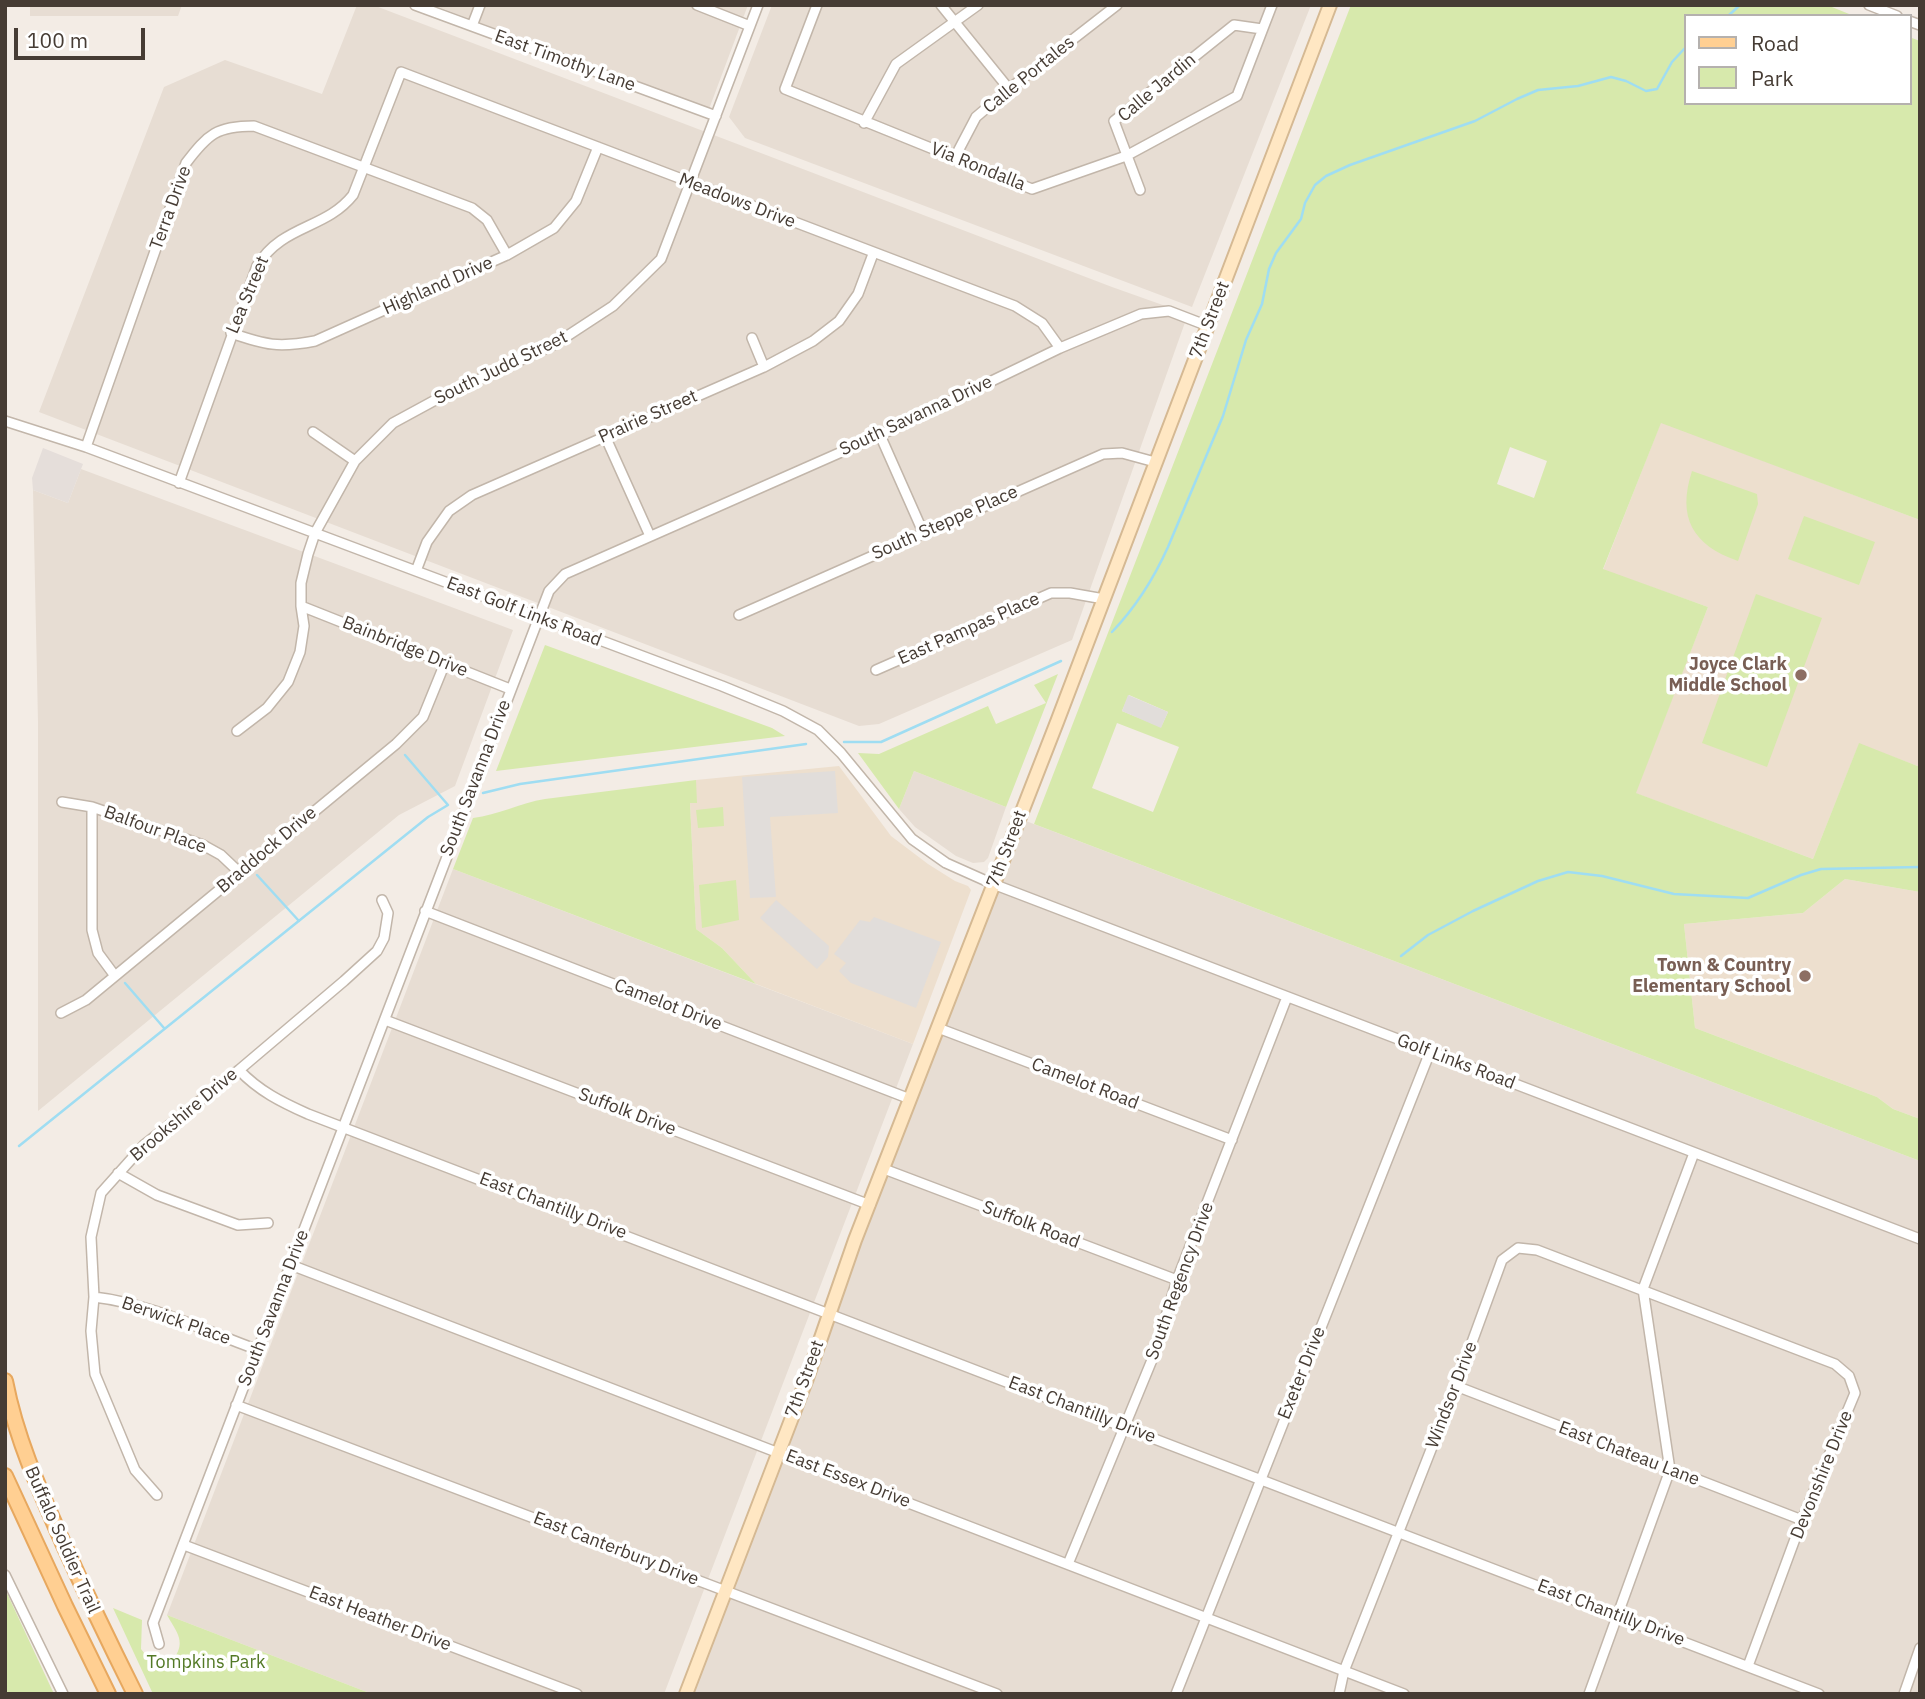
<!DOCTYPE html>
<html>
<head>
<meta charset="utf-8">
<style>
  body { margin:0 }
  #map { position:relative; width:1925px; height:1699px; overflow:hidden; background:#f3ece5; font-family:"IBM Plex Sans",sans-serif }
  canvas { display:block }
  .frame { position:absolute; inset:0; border:7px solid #463c34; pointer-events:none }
  .legend { position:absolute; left:1684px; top:14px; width:228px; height:91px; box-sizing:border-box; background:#fff; border:2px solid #b5b1ae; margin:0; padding:9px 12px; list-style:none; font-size:21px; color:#463c34 }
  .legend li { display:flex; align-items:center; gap:14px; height:35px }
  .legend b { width:35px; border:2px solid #b5b1ae }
  .scale { position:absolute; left:14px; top:28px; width:131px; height:32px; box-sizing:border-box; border:4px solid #463c34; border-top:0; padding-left:9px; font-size:21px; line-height:24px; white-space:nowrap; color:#463c34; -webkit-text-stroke:5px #fff; paint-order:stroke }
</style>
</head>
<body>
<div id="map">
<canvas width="1925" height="1699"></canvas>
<div class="frame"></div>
<ul class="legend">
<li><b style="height:9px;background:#ffcf92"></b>Road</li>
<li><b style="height:19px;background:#d7e9ac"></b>Park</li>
</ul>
<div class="scale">100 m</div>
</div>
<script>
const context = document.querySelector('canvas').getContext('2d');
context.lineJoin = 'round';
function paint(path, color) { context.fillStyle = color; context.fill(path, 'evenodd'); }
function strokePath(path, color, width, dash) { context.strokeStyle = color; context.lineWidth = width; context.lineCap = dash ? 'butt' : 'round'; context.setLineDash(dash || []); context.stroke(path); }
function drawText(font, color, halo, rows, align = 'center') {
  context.font = font + ' "IBM Plex Sans",sans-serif'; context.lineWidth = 7; context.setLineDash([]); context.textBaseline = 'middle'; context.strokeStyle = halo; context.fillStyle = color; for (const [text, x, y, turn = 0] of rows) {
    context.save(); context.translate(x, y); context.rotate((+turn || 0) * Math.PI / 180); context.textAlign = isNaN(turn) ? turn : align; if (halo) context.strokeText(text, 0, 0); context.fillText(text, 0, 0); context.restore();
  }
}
paint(new Path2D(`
  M30 5H182L178 16H30Z
  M357 5H373L1112 287 1188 314 1072 640 879 724 859 726 39 412 164 87 225 60 322 94Z
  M433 5H748L709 109Z
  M772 5H1311L1192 307 745 138 729 117Z
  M81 469 513 630 455 786 399 815 38 1111V722L33 490 68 503Z
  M914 771 1006 807 988 858 984 862 973 863 956 856 915 827 899 809Z
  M1018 818 1920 1161V1694H686Z
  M453 869 913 1044 664 1694H372L167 1615Z`), '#e7ddd3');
paint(new Path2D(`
  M43 448 83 464 68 503 33 490 32 478Z`), '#e5deda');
paint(new Path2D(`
  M1661 422 1920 520V767L1859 744 1813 859 1635 793 1708 607 1603 570Z
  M839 766 891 836 928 864 955 881 968 886 971 890 913 1044 756 984 722 948 696 929 690 803 696 802V780Z
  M1845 879 1920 892V1119L1893 1109 1877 1097 1695 1028 1684 924 1803 913Z`), '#eddfce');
paint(new Path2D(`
  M1351 5H1827L1854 16H1685V103H1909V37L1920 41V520L1661 423 1603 569 1708 607 1636 793 1813 859 1859 743 1920 767V892L1845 879 1803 913 1684 924 1695 1028 1877 1097 1893 1109 1920 1119V1161L1034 824ZM1510 447 1547 461 1534 498 1497 484ZM1129 695 1168 712 1161 727 1122 711ZM1117 723 1179 747 1153 812 1092 788Z
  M1692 471 1757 494 1758 504 1738 561C1692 545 1677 517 1692 471Z
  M1804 516 1875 542 1859 585 1788 559Z
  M1756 594 1822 618 1767 767 1702 743Z
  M545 645 772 728 785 736 496 771Z
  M1058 674 1006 807 914 771 899 809 858 753 879 754 988 706 996 724 1046 703 1034 685Z
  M696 780 697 803H690L696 929 722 948 756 984 453 869 473 818C498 815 520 803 545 799Z
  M723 807 724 826 698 828 696 810Z
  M736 880 739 920 702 928 699 885Z
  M5 1589 54 1694H5Z
  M113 1608 142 1620 141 1649 151 1662 158 1664 174 1658C187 1641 175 1630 167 1615L372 1694H153Z`), '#d7e9ac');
paint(new Path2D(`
  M1128 695 1168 712 1161 728 1122 711Z
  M835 771 838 813 770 817 776 897 750 898 742 777Z
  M776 900 829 946 828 957 817 969 760 918Z
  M874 917 941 942 916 1008 851 983 839 971 846 963 834 954 860 920 870 922Z`), '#e1ddda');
strokePath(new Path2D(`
  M1728 16 1740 5
  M1112 632C1135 608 1154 578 1168 547L1223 416 1246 340 1262 304 1269 269 1276 253 1301 219 1305 203 1315 185 1326 176 1350 165 1475 121 1517 99 1538 90 1578 86 1611 77 1626 81 1646 91 1657 89 1672 62 1685 48
  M844 742H881L1061 661
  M483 793 520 784 806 744
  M257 875 299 921
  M1401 956 1428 935 1473 911 1538 881 1568 872 1602 876 1674 894 1748 898 1801 875 1821 869 1920 867
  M125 983 164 1028
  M19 1146 428 817 448 805 405 755`), '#9fddf2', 2.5);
const minor = new Path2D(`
  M415 5 716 116
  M697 5 750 26
  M817 5 785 89 1032 189 1126 156 1237 96 1272 5
  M941 5 1009 89
  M1869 5 1897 16
  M1909 21 1920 25
  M472 26 480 5
  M864 123 896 64 978 5
  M955 157 976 117 1009 89 1117 5
  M1140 190 1114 121 1234 25 1262 29
  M231 333C266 345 278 348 315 341L507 255 554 228 576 201 598 147
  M752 338 764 367
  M5 421 86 447 722 686 783 711 818 730 841 753 912 839 946 863 993 884 1920 1239
  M313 432 355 461
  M880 435 923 532
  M605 436 650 536
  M86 447 186 163C208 134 217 126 254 126L472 208 487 220 507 255
  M179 483 257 266C283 224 325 230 353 195L401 72 1015 306 1042 323 1060 348
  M416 571 427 542 449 511 472 495 764 367 813 341 839 321 858 294 873 254
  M301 606 510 689
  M739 615 1103 454 1122 453 1155 462
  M876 670 1051 593H1070L1104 599
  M237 731 267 708 288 682 300 652 304 626 301 606V583L308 554 315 533 355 461 393 423 439 398 555 344 613 306 661 259 758 5
  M62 802 92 807 203 845 221 855 240 873
  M92 807V930L98 953 115 976
  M425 911 910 1099
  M61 1013 86 1000 396 744 423 717 445 663
  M385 1020 870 1205
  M938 1028 1232 1140
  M239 1070C259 1091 281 1102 308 1114L1819 1694
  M884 1169 1177 1280
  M118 1173 157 1195 238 1225 268 1223
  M291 1265 1404 1694
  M94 1297C148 1303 206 1331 258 1350
  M1456 1386 1802 1520
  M236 1405 997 1694
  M157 1495 135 1470 95 1374 91 1331 94 1297 91 1237 101 1193 144 1145 239 1070 344 981 377 951 384 938 388 913 382 900
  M184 1545 577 1694
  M1068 1564 1154 1355 1177 1280 1287 997
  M5 1575 63 1694
  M159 1644 153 1623 549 591 565 574 880 435 1060 348 1141 314 1169 311 1208 326
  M1176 1694 1430 1052
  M1339 1694 1344 1671 1456 1386 1502 1260 1518 1248 1537 1250 1835 1364 1849 1376 1855 1393 1802 1520 1748 1666
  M1589 1694 1670 1470 1643 1289 1694 1153
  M1904 1694 1920 1648`);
const secondary = new Path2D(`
  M686 1694 806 1381 855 1240 1057 722 1330 5`);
const primary = new Path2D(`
  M5 1381C16 1438 39 1489 63 1543 86 1594 110 1644 135 1694
  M5 1476 65 1606 108 1694`);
strokePath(minor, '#c2b6aa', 12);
strokePath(secondary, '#d5b993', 16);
strokePath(primary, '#e7a85f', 18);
strokePath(minor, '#fff', 9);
strokePath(secondary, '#ffe7c3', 12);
strokePath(primary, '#ffcf92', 14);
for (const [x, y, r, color] of [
  [1801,675,7,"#8d6e63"],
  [1805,976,7,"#8d6e63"]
]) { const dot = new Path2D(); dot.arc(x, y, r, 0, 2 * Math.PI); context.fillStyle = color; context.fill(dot); strokePath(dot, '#fff', 2.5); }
drawText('18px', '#463c34', '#fff', [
  ["East Timothy Lane",565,61,20],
  ["Calle Portales",1029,75,-39],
  ["Calle Jardin",1157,88,-40],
  ["Via Rondalla",978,167,22],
  ["Meadows Drive",737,201,21],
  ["Terra Drive",171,208,-70],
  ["Highland Drive",438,286,-24],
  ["Lea Street",248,295,-67],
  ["7th Street",1210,320,-69],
  ["South Judd Street",501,368,-26],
  ["South Savanna Drive",916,416,-25],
  ["Prairie Street",648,417,-24],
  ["South Steppe Place",945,523,-24],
  ["East Golf Links Road",524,612,21],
  ["East Pampas Place",969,629,-24],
  ["Bainbridge Drive",405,647,22],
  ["South Savanna Drive",476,778,-69],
  ["Balfour Place",155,830,20],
  ["7th Street",1007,849,-69],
  ["Braddock Drive",267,850,-40],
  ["Camelot Drive",668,1005,21],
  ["Golf Links Road",1456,1062,21],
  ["Camelot Road",1085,1084,21],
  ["Suffolk Drive",627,1112,21],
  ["Brookshire Drive",184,1115,-40],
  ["East Chantilly Drive",553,1206,21],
  ["Suffolk Road",1031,1225,21],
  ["South Regency Drive",1180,1281,-70],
  ["South Savanna Drive",274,1308,-69],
  ["Berwick Place",176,1321,19],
  ["Exeter Drive",1302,1373,-68],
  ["7th Street",805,1379,-70],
  ["Windsor Drive",1452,1395,-69],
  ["East Chantilly Drive",1082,1410,21],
  ["East Chateau Lane",1629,1454,21],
  ["Devonshire Drive",1822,1475,-68],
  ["East Essex Drive",848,1479,21],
  ["Buffalo Soldier Trail",62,1540,66],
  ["East Canterbury Drive",616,1549,21],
  ["East Chantilly Drive",1611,1613,21],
  ["East Heather Drive",380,1619,21]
]);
drawText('bold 18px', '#785e54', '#fff', [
  ["Joyce Clark",1787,665],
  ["Middle School",1787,686],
  ["Town & Country",1791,966],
  ["Elementary School",1791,987]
], 'right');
drawText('18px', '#537926', '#fff', [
  ["Tompkins Park",206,1663]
]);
</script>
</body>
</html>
